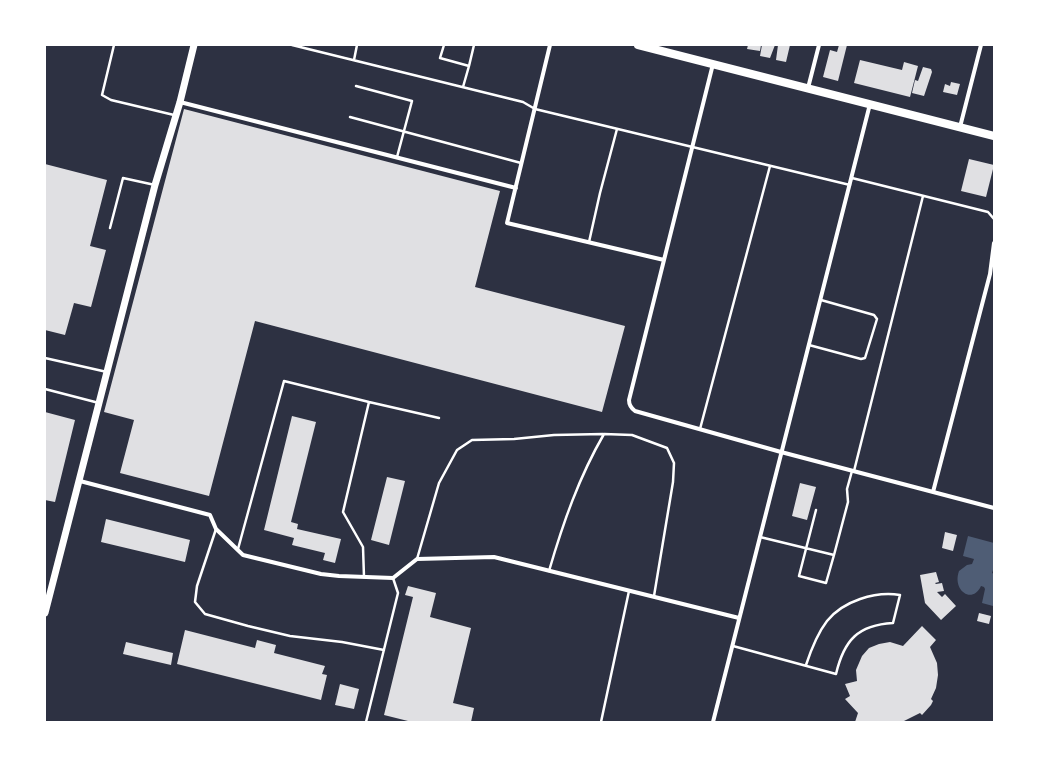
<!DOCTYPE html>
<html>
<head>
<meta charset="utf-8">
<style>
  body { margin:0 }
  #map { position:relative; width:1039px; height:767px; overflow:hidden; background:#2d3142; font-family:"Space Grotesk",sans-serif }
  canvas { display:block }
  .frame { position:absolute; inset:0; border:46px solid #fff; pointer-events:none }
</style>
</head>
<body>
<div id="map">
<canvas width="1039" height="767"></canvas>
<div class="frame"></div>
</div>
<script>
const context = document.querySelector('canvas').getContext('2d');
context.lineJoin = 'round';
function paint(path, color) { context.fillStyle = color; context.fill(path, 'evenodd'); }
function strokePath(path, color, width, dash) { context.strokeStyle = color; context.lineWidth = width; context.lineCap = dash ? 'butt' : 'round'; context.setLineDash(dash || []); context.stroke(path); }
paint(new Path2D(`
  M968 536 994 543V567L992 573 994 574 993 606 982 603 985 589 984 587 981 586C972 605 952 590 959 571L967 565 972 564 974 559 963 556Z`), '#4f5d75');
paint(new Path2D(`
  M748 45H761L760 51 747 49Z
  M762 45H775L770 58 760 56Z
  M778 45H790L786 62 776 60Z
  M839 45H847L838 81 823 77 830 50 837 52Z
  M860 60 902 70 904 62 918 66 910 97 854 83Z
  M923 67 931 69 932 72 924 96 912 93 915 80 918 81Z
  M951 82 960 84 957 95 943 92 945 84 950 86Z
  M184 109 500 191 475 287 625 326 602 412 255 321 209 496 120 473 134 420 104 412Z
  M969 159 994 165 986 197 961 191Z
  M45 164 107 180 90 246 106 250 91 307 74 303 65 335 45 330Z
  M45 412 75 420 55 502 45 500Z
  M292 416 316 422 291 522 298 524 297 529 341 539 335 563 323 560 325 553 292 545 294 538 264 530Z
  M387 477 405 481 389 545 371 540Z
  M800 483 816 487 807 520 792 516Z
  M106 519 190 540 185 562 101 542Z
  M945 532 957 535 953 551 942 548Z
  M936 572 939 582 935 583 936 584 942 583 944 591 937 592 942 597 945 594 956 606 941 620 925 603 920 575Z
  M408 586 436 593 430 617 471 628 453 703 474 708 471 722H412L384 715 413 597 405 595Z
  M979 613 991 616 989 624 977 621Z
  M922 626 936 640 930 647 937 663 938 675 936 688 931 699 933 701 931 705 922 715 920 713 902 722H855L858 713 845 699 850 696 845 684 857 681 856 670 862 656 869 648 879 644 890 642 903 646Z
  M185 630 255 648 257 640 276 645 274 653 325 666 322 674 327 675 321 700 177 664Z
  M126 642 173 653 171 665 123 654Z
  M340 684 359 689 354 709 335 705Z`), '#e0e0e3');
strokePath(new Path2D(`
  M114 45 102 95 111 100 174 115
  M292 45 523 102 535 109 850 185
  M444 45 440 58 469 66 463 87
  M354 60 357 45
  M469 66 474 45
  M356 86 412 101 397 157
  M350 117 521 163
  M852 178 988 212 994 219
  M110 228 123 178 155 185
  M589 242 600 193 617 129
  M809 345 861 359 865 358 877 319 874 315 821 300
  M45 358 107 372
  M45 389 99 403
  M369 402 439 418
  M700 429 770 166
  M854 471 923 196
  M816 510 799 576 826 583 834 555
  M216 529 197 586 195 602 205 614 248 626 290 636 342 642 384 650
  M760 537 834 555 848 502 847 489 852 471
  M238 549 284 381 369 402 343 512 363 547 364 577
  M417 559 439 483 457 450 472 440 514 439 554 435 603 434
  M549 571C563 523 579 477 604 434L632 435 667 448 674 463 673 482 654 596
  M733 646 836 674C844 640 858 625 893 623L900 595C875 591 843 601 827 621 817 634 811 650 806 665
  M366 722 398 593 393 578
  M601 722 629 591`), '#fff', 2.5);
strokePath(new Path2D(`
  M550 45 507 223 664 260
  M713 64 629 400C629 405 631 408 635 411L781 452 994 508
  M808 88 819 45
  M180 102 516 188
  M960 127 981 45
  M80 481 210 515 216 529 243 555 321 574 339 576 393 578 417 559 494 557 739 618
  M933 492 990 274 994 243
  M713 722 870 104`), '#fff', 4);
strokePath(new Path2D(`
  M45 613 155 185 180 102 194 45`), '#fff', 7);
strokePath(new Path2D(`
  M638 45 994 136`), '#fff', 8);
</script>
</body>
</html>
